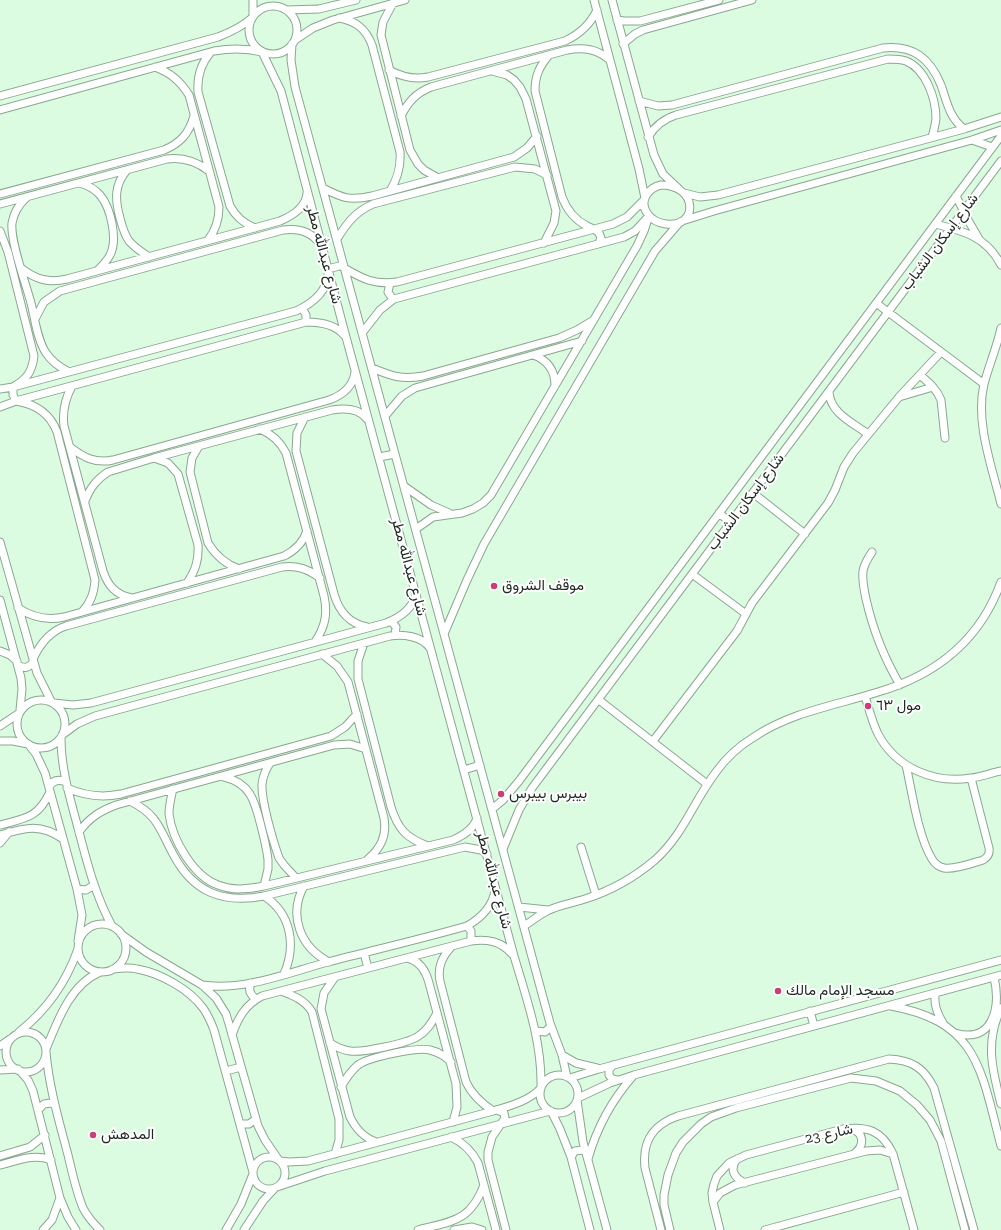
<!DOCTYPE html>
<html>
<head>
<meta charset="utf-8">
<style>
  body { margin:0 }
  canvas { display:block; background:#dcfce2 }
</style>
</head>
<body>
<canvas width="1001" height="1230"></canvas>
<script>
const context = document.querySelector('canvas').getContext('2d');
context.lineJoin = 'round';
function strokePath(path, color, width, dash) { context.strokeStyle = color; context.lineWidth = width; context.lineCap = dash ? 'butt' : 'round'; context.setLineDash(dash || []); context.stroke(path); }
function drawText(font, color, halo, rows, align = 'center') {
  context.font = font + ' "Zilla Slab",Vazirmatn,serif'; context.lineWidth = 4; context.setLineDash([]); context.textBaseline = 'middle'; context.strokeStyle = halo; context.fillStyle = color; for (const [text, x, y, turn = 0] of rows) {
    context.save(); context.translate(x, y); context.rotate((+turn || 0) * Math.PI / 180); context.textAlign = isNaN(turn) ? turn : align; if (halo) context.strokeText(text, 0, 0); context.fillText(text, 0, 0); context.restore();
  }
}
const minor = new Path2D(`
  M253 0V16
  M594 0 639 169 645 198
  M612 0 654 155 663 174 679 189
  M393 3 383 22 381 35 410 150 418 164 424 170 438 178
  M249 30a24 24 0 1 1 48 0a24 24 0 1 1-48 0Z
  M286 10 319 9 356 0
  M339 18C356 21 366 29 372 45L400 152C401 167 398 178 390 191
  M617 20 624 21H640L719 0
  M295 40 313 28 333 20 405 0
  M292 44 291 60 295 87 550 1023 562 1055 567 1077
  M623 44 635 34 643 30 752 0
  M262 52 281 91 343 326 514 956C527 1000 542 1042 541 1087
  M210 53C200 65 197 77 198 92L230 206C236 217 243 223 255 228
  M549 55C539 67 535 76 535 91L562 197C567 210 575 220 587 226 592 228 595 229 599 233L601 238 599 243
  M155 67C171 73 180 81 189 95L219 207C219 220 216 230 208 240
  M389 70C402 77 414 80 428 77L565 41C580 34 590 25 597 10
  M492 71 507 75 514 80 520 87 526 99 556 211 554 223 544 243
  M0 96 218 37C231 32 242 27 253 17
  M639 101 658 106 672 105 883 48C913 45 930 58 941 85 947 102 949 117 964 129
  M0 110 214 51C231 48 246 48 262 52
  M401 116C408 102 416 93 431 87L567 50C584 47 597 49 610 60
  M648 137C655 126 663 119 676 115L888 59C894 59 900 59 906 61 926 69 936 99 936 119 935 125 934 131 932 137
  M972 140 992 147
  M127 170C114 185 115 200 120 218 122 226 124 234 129 241 135 248 142 252 149 257
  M79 183C87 185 94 188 100 195 111 208 118 240 110 255 107 261 103 265 98 270
  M661 185C698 185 699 228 666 224 658 223 651 219 647 213 639 201 648 188 661 185Z
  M323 188C342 198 350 201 372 196L514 157 527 148 537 136
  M684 193 700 197 718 195 964 129 1001 117
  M0 194 164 150C181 143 189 133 194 116
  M956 196 968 220 979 239
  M27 197C19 204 14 212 12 223 10 241 26 284 31 303 35 319 37 339 46 353 52 362 59 367 69 372
  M0 204 167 159C183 157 196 161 209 171
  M682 221 714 211 972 140 1001 130
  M935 224C964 231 987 237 1001 265
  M0 231 8 252 34 356C32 372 27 379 13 387V395L16 401C35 404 50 413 57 432L95 580C94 593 91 602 82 612
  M337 239C347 223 355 212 373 204L515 167 535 169 547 175
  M21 268C36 280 49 283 67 279L280 221C292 216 306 207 307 193
  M344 268C363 279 374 285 397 282L613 224 627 217 644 200
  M328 269 343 265
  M390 283 388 292 392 298 394 299
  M876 303 984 384
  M302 308 306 315V322
  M35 319 44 302 60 291 283 230C298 228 311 231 320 244
  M1001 328C997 347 989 365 984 384 975 422 992 467 1001 504
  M362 333 380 310 394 299 624 237 635 231 646 219
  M533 355C548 360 555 370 555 386
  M372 368C391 376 402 380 423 376L559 338 577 330 592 321
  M920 375C928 382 937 389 941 400L945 438
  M72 386C65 399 62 411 64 426L103 571C108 586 116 595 132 598
  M0 389 13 387 296 311C311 304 327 292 328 274
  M829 392C830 413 853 423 868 434
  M899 397 933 387
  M0 407 16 401 306 322C320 322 335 324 344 335
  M385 416 402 396 415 388 582 341
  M305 417 297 433 296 451 334 594C339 611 348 623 367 627
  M260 429C272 434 280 441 286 453L324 596C328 614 325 627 315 642
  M199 446 192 458 190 472 208 543C216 556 225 564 239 569
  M70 447C83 457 95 464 113 460L329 400C343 395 353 387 355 372
  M379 457 395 454
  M154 458 168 463 178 474 198 545C199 561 195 571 187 583
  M404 486 431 505 449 513
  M753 493 805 534
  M85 501C90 488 96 480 108 472L154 458 332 410C344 408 359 408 367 419
  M719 513 731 523
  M416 529 433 517 462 513 473 509 483 503 491 495 637 246 644 231 649 216
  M0 542 37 673 51 701
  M872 552C868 558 864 564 863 571 862 580 864 590 866 599 873 630 884 658 900 685
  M692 574 746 614
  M0 600 21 678 22 689 20 710
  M18 608C32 617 47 621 64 617L284 556C296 550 303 543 307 531
  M391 621 396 627 395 635
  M444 634 467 580 484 544 655 251 680 222
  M364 643 358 661V679L391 807C398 829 406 838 428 846
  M0 651 10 655 17 661
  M322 654 337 666 348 682 384 818C387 836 381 848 367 860
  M33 659C40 644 50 631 66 626L282 567C297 565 308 569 320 578
  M18 665C24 669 29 668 33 662
  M865 696C869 709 872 722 878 734 896 768 934 784 971 778 981 777 991 773 1001 771
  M17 724a24 24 0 1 1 48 0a24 24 0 1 1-48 0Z
  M599 700 707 784
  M54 703 73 705 91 703 386 623C399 618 412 609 416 595
  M0 726 18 714
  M62 735 77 724 95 716 390 636C403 634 422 636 430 648
  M61 738C61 769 70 798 78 828 87 862 95 895 112 926
  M0 741H13L28 744
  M653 741 737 631 752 603 828 503 835 490 844 467 853 453 899 397 941 352
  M29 745 36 754 45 773 77 889 82 915 78 941
  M270 763C266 769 263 776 262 784 261 800 273 841 279 858L284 865 296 878
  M906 765C912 792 918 836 932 859 935 864 939 867 944 868 954 870 973 863 983 860 988 857 990 854 989 848L971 778
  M464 770 480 765
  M224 777C251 783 255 802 261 826 264 838 267 849 268 860V869L264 886
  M49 787C53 780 59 779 66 782
  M67 788C85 796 102 798 121 794L331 736 345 727 357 714
  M173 789C171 797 169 805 169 814 172 839 193 876 218 885 233 891 248 889 264 886L453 840C464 835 474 829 477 818
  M130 801C158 815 159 828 173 854 193 892 222 904 264 896L465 847 481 850 487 854
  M492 809 503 800 519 781 1001 136
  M0 825C26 818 38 818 50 792
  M79 832C89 818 100 811 116 805L334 745 350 744 366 749
  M0 835C25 828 40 823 63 839
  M0 843 9 832
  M581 847 596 895
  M503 849 519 810 532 788 1001 161
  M304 886C288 915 300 947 329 962
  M77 889 86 890 94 885
  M264 896C292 914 296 946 284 974
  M519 907 548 910
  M78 948a24 24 0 1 1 48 0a24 24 0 1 1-48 0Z
  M467 926 471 931V941
  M524 926C532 921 539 915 547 911 558 905 573 903 585 899 610 891 635 877 655 860 684 834 693 802 716 772 726 758 739 746 754 737 791 712 837 705 878 692 936 675 980 640 1001 582
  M121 934 146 952 202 985 216 998 226 1014 229 1024 258 1126 265 1140 278 1159
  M452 946C443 956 437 966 440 981L466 1082C472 1095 481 1103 493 1111
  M364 953 368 968
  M407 958C420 961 426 971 429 983L456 1084 457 1107 453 1122
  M113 969C121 968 129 967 137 969 160 973 189 989 203 1008 208 1015 211 1022 214 1030L253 1172
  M335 977 324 993 321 1009 350 1117C356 1129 363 1137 376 1142
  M251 983C248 990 250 995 256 999
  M202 985C245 991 287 973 328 962 374 950 421 939 467 926 481 918 492 908 495 891
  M281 991C294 996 305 1000 312 1012L339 1119V1140L335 1154
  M935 993C934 1005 937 1013 943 1023
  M891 1006C979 1022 981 1071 1001 1146
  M1001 1008C985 1042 992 1069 1001 1104
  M810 1011 814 1026
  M536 1031 545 1032 551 1026
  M19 1032C47 1010 66 983 78 949
  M6 1052a20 20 0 1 1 40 0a20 20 0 1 1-40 0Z
  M955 1033C993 1044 1001 1008 994 977
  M232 1035C238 1018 245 1005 262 996L471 941C488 939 501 941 512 954
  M330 1043C336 1047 343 1050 350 1051 363 1053 407 1043 417 1037 427 1031 432 1023 437 1013
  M0 1046 10 1039
  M46 1049C58 1020 70 985 100 972
  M46 1052C49 1087 59 1121 68 1155 72 1172 76 1191 83 1208 87 1216 93 1223 100 1230
  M562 1055 576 1063 597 1068
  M613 1065 609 1070V1075L612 1079 617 1080
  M0 1070 18 1069
  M19 1070 28 1080 33 1091 60 1198 68 1217 76 1230
  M226 1071 241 1067
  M540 1094a19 19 0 1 1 38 0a19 19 0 1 1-38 0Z
  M570 1078 599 1069 1001 960
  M341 1087C346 1078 351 1071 358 1065 369 1057 417 1047 430 1050 438 1052 445 1056 451 1062
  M578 1098 610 1083 634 1075 1001 975
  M577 1100 583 1142 607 1230
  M38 1110 44 1104 51 1103 55 1105
  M497 1110 504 1113 505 1118 492 1137 488 1152V1160L506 1230
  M551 1111 560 1129 571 1157 590 1230
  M240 1124H249L256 1119
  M850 1129C864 1131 865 1145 855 1153
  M451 1137C464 1143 472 1151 478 1163L496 1230
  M0 1156 30 1147 45 1135
  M253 1173a16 16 0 1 1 32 0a16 16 0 1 1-32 0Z
  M571 1157 575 1151 583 1150 586 1152
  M588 1159C597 1127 611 1101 633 1076
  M737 1159C729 1169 734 1178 745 1183
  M280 1161 289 1162 308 1161 493 1111C510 1106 529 1101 541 1088
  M0 1165C17 1161 34 1153 51 1160
  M277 1187 325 1171 550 1111
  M713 1202 720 1193 735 1185 866 1151 880 1150 893 1154
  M43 1230 52 1220 60 1198
  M226 1230 241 1204 253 1174
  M244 1230 263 1201 275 1188
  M418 1230C452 1221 470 1222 484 1185
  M454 1230 472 1227 482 1230
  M661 1230 645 1168C642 1142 652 1125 678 1116L889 1059C912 1060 924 1068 934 1088L974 1230
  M670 1230 664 1205V1195L668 1175 676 1153 683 1142 701 1124 711 1117 736 1108 851 1078 876 1081 900 1091 917 1105 930 1120 941 1141 965 1230
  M720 1230 713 1202 712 1193 714 1184 717 1176 729 1163 746 1155 843 1129C867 1126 882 1130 893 1154L914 1230
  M765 1230 904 1192`);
strokePath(minor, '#8aa890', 9);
strokePath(minor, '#fff', 7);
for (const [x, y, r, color] of [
  [494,586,4,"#ca3f77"],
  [868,706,4,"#ca3f77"],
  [501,794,4,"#ca3f77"],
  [778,991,4,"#ca3f77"],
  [93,1135,4,"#ca3f77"]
]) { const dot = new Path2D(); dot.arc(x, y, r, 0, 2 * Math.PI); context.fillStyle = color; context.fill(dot); strokePath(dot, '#fff', 1.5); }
drawText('15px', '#1e2a21', '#fff', [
  ["شارع إسكان الشباب",940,242,-53],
  ["شارع عبدالله مطر",324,255,75],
  ["شارع إسكان الشباب",746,502,-53],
  ["شارع عبدالله مطر",409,567,75],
  ["شارع عبدالله مطر",494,880,75],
  ["شارع 23",829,1134,-12]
]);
drawText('15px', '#1e2a21', '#fff', [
  ["موقف الشروق",502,586],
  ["مول ٦٣",876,706],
  ["بيبرس بيبرس",509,794],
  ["مسجد الإمام مالك",786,991],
  ["المدهش",101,1135]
], 'left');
</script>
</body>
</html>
